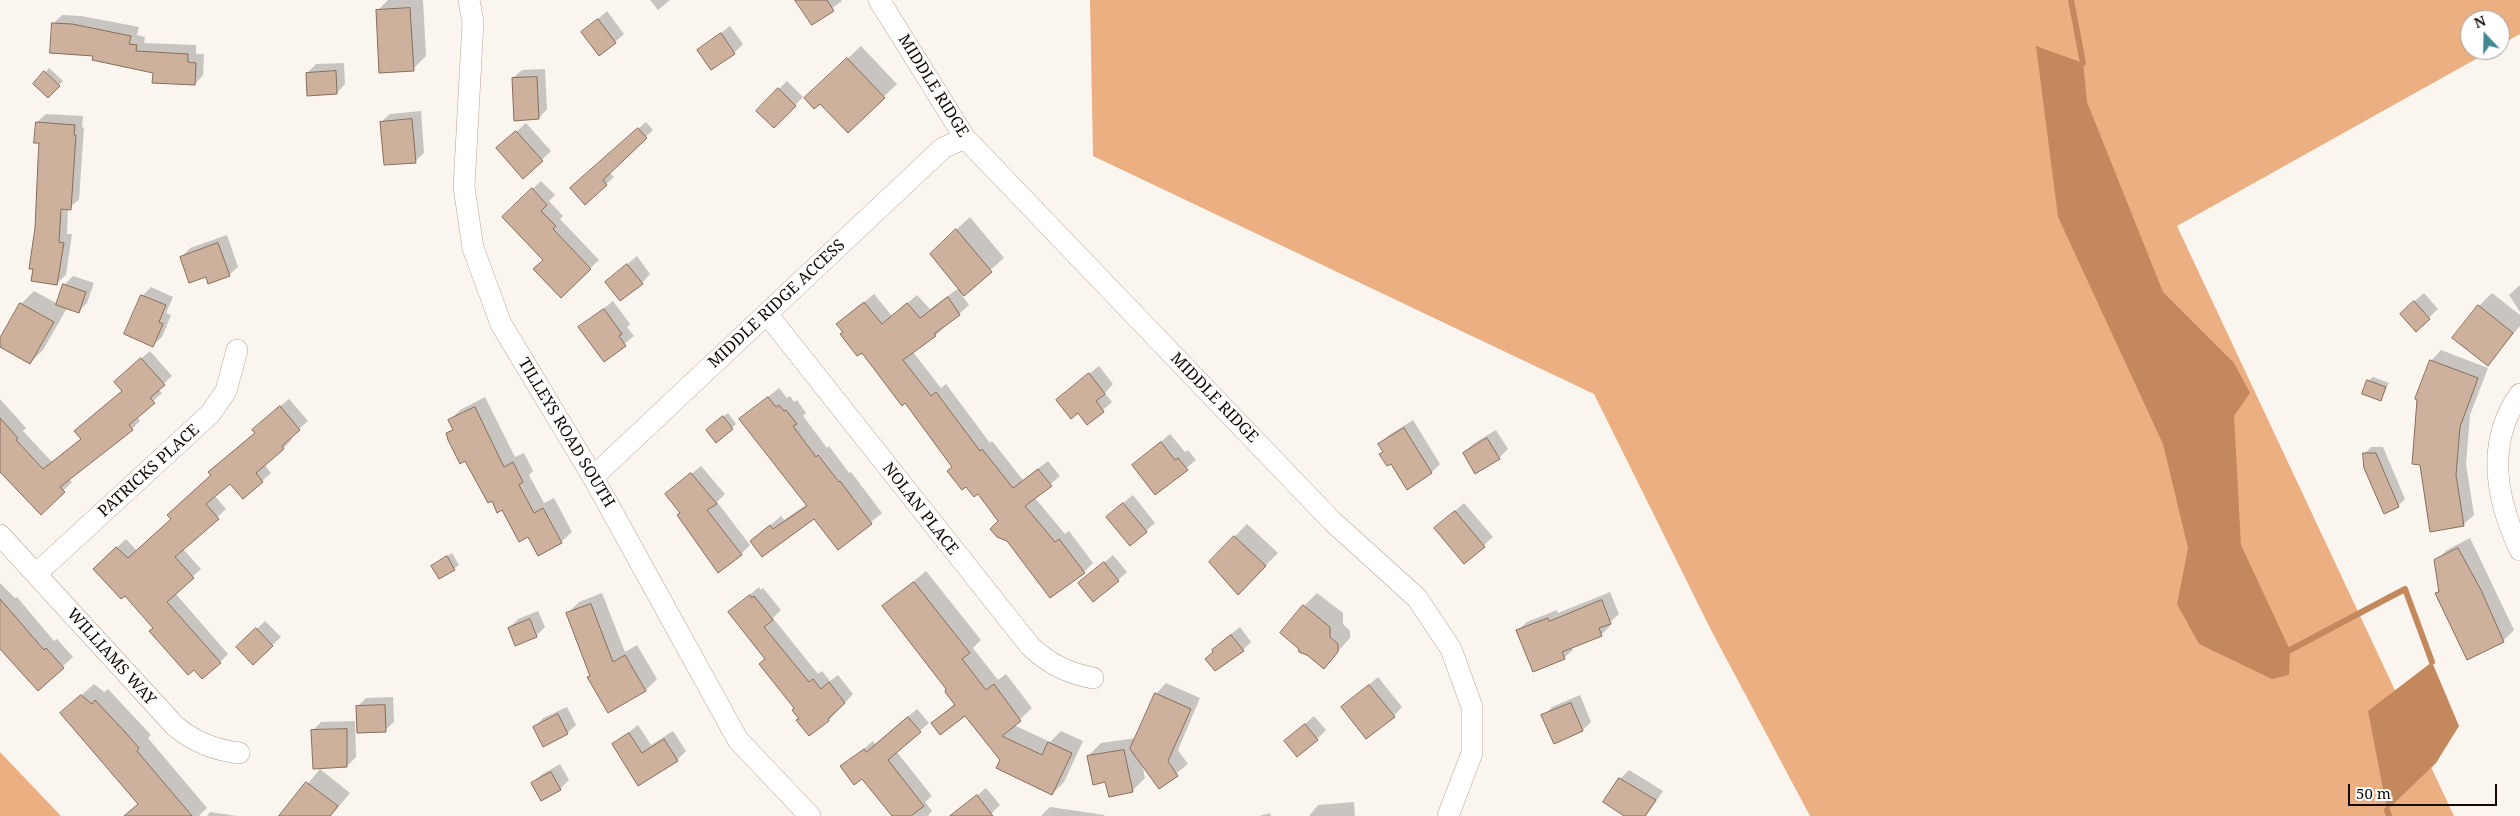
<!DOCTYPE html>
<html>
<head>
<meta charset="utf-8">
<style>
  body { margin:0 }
  #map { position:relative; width:2520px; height:816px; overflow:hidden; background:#fbf5f0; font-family:"Noto Serif",serif }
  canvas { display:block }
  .north { position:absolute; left:2460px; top:10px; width:50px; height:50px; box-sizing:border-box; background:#fff; border:1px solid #a19d9b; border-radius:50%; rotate:339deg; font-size:14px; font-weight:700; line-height:20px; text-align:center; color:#140a04 }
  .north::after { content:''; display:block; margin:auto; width:18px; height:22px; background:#438994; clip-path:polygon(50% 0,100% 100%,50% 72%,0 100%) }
  .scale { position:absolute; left:2348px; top:784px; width:149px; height:22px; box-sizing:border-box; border:2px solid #140a04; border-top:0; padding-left:6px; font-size:15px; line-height:18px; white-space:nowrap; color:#140a04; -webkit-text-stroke:4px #fff; paint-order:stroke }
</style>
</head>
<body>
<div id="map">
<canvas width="2520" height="816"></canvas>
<div class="north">N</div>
<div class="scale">50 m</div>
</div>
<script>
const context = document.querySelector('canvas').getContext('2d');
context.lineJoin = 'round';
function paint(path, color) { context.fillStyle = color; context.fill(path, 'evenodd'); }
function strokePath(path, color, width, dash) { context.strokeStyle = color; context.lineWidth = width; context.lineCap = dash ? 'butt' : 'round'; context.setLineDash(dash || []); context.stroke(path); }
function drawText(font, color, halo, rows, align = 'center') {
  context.font = font + ' "Noto Serif",serif'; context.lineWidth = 4.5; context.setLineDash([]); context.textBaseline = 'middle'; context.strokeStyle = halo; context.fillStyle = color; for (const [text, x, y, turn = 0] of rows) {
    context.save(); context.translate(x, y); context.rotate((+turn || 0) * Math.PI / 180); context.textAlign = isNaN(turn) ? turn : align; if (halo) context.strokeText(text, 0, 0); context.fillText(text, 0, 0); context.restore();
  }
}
paint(new Path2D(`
  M1090 0H2520V34L2500 45V20H2470V50H2492L2177 226 2454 816H1810L1711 630 1594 394 1093 156Z
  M0 752 61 816H0Z`), '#ebaf81');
paint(new Path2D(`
  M2036 46 2083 63 2087 102 2163 292 2234 363 2250 393 2234 416 2241 545 2290 650 2289 675 2272 679 2199 644 2177 604 2188 548 2163 444 2058 217Z
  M2432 662 2459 726 2436 763 2387 810 2368 711Z`), '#c3895d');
paint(new Path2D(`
  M388 0H423L426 56 413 69 377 11Z
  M650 0H670L658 10Z
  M797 0H841L842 1 812 23Z
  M607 11 624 34 615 42 583 32Z
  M62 15 81 16 139 27 137 35 145 37 144 43 196 45V54H204L203 75 195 84 95 55 53 24Z
  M730 26 743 44 734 53 699 50Z
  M861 46 897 84 848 131 818 86Z
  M344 63 345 84 337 93 307 73 316 64Z
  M49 68 63 81 48 96 35 84Z
  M545 69 547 109 539 118 513 78 522 70Z
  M787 81 803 97 774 127 757 111Z
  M421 111 424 153 415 161 381 122 390 114Z
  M46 114 83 116 82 128 84 127 79 200 68 208 67 234H72L66 275 57 283 36 228 40 142 37 122Z
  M646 122 653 130 609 172 614 177 585 203 571 188Z
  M526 123 551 151 524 177 507 140Z
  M541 181 555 195 549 201 563 216 560 219 599 260 561 296 545 259 503 217Z
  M970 217 1004 258 962 295 969 305 936 335 913 352 941 388 946 384 990 443 992 441 1023 480 1048 461 1060 476 1035 498 1065 534 1069 531 1093 563 1084 572 1008 540 999 520 979 492 954 466 905 402 838 324 874 294 892 316 917 295 930 309 959 288 944 241Z
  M227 235 238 267 229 275H207L181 257 190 248Z
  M637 256 650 274 642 283 606 282Z
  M73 276 94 283 87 303 78 312 67 308 43 350 30 363 0 346V341L21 304 34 291 58 304 64 285Z
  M2520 285V312L2509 295Z
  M151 287 173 297 166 313 171 315 162 337 153 345 142 296Z
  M2424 293 2438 309 2416 330 2410 305Z
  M2492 293 2520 315V326L2488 364 2479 306Z
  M613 301 630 324 627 327 634 336 604 360 580 327Z
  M2441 350 2488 368 2470 415 2466 464 2474 515 2463 525 2431 361Z
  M150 351 172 376 158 389 162 393 137 416 140 421 132 429 69 479 72 482 41 513 0 470V399L26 428 23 431 52 462 82 438 75 431 123 390 124 373Z
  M1099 366 1113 384 1105 393 1112 402 1088 423 1078 411 1057 400Z
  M2373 377 2389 383 2380 400 2368 381Z
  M779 388 787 398 790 396 794 402 797 400 806 413 803 416 827 448 829 446 849 473 851 472 882 513 839 549 814 518 752 541 781 516 784 520 807 504 741 419Z
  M485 397 515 457 524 453 533 471 529 475 544 503 554 498 572 532 561 542 529 535 492 500 448 434 454 428 450 420 460 410Z
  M289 399 308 421 290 437 292 439 284 448 264 464 271 473 262 481 230 482 214 495 226 509 183 549 201 569 175 593 228 654 220 662 154 627 103 560 126 539 137 551 172 519 212 475 218 464 256 432 262 421Z
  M728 413 736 424 716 441 711 426Z
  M1413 420 1440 464 1432 472 1407 488 1380 444 1389 435Z
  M1496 430 1508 449 1499 458 1464 453 1473 444Z
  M1170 434 1185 452 1188 450 1196 460 1156 493 1133 465Z
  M2371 447H2383L2405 499 2398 506 2364 454Z
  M701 466 725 494 717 502 750 545 741 554 681 513 667 494Z
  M1133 495 1155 523 1131 544 1117 508Z
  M1464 503 1493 537 1464 563 1436 528Z
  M1247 524 1278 553 1238 593 1234 537Z
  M2470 538 2514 630 2503 641 2436 593 2440 590 2436 561 2447 550Z
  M452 553 459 565 439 578 433 566Z
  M1113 555 1127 572 1118 580 1080 583Z
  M926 571 981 640 973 648 998 680 1006 674 1032 708 1014 725 1050 742 1061 731 1083 741 1064 782 1052 794 1001 760 966 715 933 723 955 703 947 689 884 606Z
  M0 583 15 598 17 597 54 641 57 639 73 657 38 689 0 645Z
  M759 587 761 590 763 588 781 610 773 618 818 674 822 671 830 681 838 675 853 694 829 720 809 735 766 658 729 612Z
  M1610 592 1619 614 1609 623 1610 626 1601 635 1571 647 1573 650 1564 658 1518 630 1527 622 1557 610 1558 613Z
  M602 593 625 652 637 645 657 679 646 690 591 675 568 613 579 602Z
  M1317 593 1343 613V624L1350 631V638L1324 667 1304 606Z
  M538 611 545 627 536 636 509 628 518 619Z
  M265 621 281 637 253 663 238 647Z
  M1240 627 1251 642 1243 650 1214 651 1222 641Z
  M1378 677 1402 707 1394 716 1342 707Z
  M1166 683 1200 698 1178 750 1188 764 1159 787 1142 764 1145 778 1132 791 1106 781 1088 756 1101 743 1136 738 1156 694Z
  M94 684 104 692 108 689 151 735 148 738 207 808 199 816H131L139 803 61 713Z
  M1580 695 1591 722 1583 730 1543 716 1552 707Z
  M393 697 394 722 385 730 358 706 366 698Z
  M567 707 576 725 567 733 535 727 543 718Z
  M917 709 929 723 896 751 932 796 925 802 932 811 928 816H893L862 777 842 767 873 741 875 744Z
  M1314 716 1326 730 1317 739 1286 741Z
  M355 721 356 757 347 766 312 731 321 722Z
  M638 725 651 745 673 731 686 751 677 760 639 784 614 744Z
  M560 764 569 780 560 789 533 783 541 775Z
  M320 769 350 793 331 816H281Z
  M1629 770 1663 791 1646 816H1626L1620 779Z
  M986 788 1000 805 989 816H961L958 812Z
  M1354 802 1355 816H1309L1318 805Z
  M1050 807 1105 815 1104 816H1041Z
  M210 812 237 816H207Z
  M1270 813 1271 816H1259Z`), '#0003');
strokePath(new Path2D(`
  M2071 0 2083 63
  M2290 650 2405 589 2432 662
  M2387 810 2389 816`), '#c3895d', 6);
const building = new Path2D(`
  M795 0H827L834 11 812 25Z
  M410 8 414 71 379 73 376 10Z
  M598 19 616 43 599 56 581 32Z
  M52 23 72 24 131 36 129 44 137 45 136 51 188 54V62L196 63 195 85 152 83 153 73 92 60 93 56 50 53Z
  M721 33 735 54 711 70 697 50Z
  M847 58 885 98 848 133 820 104 814 109 804 98Z
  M44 71 60 86 48 98 33 84Z
  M336 71 337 94 307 96 306 73Z
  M537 77 539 119 514 121 512 78Z
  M778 88 796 106 774 128 756 111Z
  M412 119 416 163 384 165 380 122Z
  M36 122 75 125 74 135H76L71 210 61 209 59 242 64 243 57 285 31 281 33 269H29L35 228 38 160 39 143H34Z
  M638 128 647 138 603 180 607 185 585 205 570 188Z
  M516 131 543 161 523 179 496 148Z
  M532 188 547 205 541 211 556 226 553 229 591 269 561 298 533 269 543 260 502 217Z
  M956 229 992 272 964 296 930 254Z
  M218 243 230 276 208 284 206 277 189 283 180 257Z
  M627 264 643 284 620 301 605 282Z
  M63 284 86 292 79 313 56 305Z
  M141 295 166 305 159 322 163 324 153 347 124 334Z
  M948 297 960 315 934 334 936 336 903 360 931 396 936 392 980 451 982 449 1013 488 1038 469 1052 486 1025 506 1055 542 1059 539 1085 573 1050 598 1007 541 997 537 990 529 998 521 978 494 974 497 966 487 962 490 947 471 952 467 905 403 902 406 862 353 857 356 840 334 843 332 836 324 864 302 882 324 907 303 920 318Z
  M2414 301 2430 319 2416 332 2400 314Z
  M20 303 54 322 30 364 0 347V338Z
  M2478 305 2513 333 2488 366 2452 338Z
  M604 309 622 334 619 336 626 346 604 362 578 327Z
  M141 358 165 385 150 398 155 403 129 425 133 430 60 487 65 492 41 515 0 472V418L18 438 16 440 43 469 81 439 74 431 122 391 114 382Z
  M2430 360 2478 378 2460 427 2456 475 2464 526 2430 532 2420 465 2412 464 2417 400 2415 399Z
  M1089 373 1105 394 1096 401 1104 412 1087 425 1078 413 1071 419 1056 400Z
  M2367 380 2386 387 2381 401 2362 394Z
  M768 397 776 407 779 405 784 411 786 410 797 424 793 426 816 457 818 455 839 482 840 481 872 524 838 550 814 519 762 557 750 541 770 525 773 529 807 506 739 419Z
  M280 406 300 430 282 446 284 449 256 473 263 482 243 499 230 484 206 504 219 519 175 557 194 578 167 602 221 663 202 679 194 670 188 675 149 631 153 628 125 596 121 599 93 569 116 547 128 558 171 519 167 515 211 475 208 472 255 433 252 430Z
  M475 407 504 467 513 462 523 482 519 485 534 513 543 508 562 543 538 556 528 537 519 542 502 510 497 513 492 501 488 503 465 461 460 464 448 440 446 433 453 430 448 420Z
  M723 416 733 429 716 443 706 430Z
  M1404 428 1432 473 1407 490 1391 464 1387 466 1379 454 1383 452 1378 444Z
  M1487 438 1500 459 1475 474 1463 453Z
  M1161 442 1175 460 1178 458 1188 470 1155 495 1132 465Z
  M2363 453H2376L2399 507 2384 514 2364 468Z
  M691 473 717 504 707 510 742 555 718 573 677 515 680 513 665 494Z
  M1123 503 1147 532 1130 546 1106 517Z
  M1455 511 1485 547 1464 564 1434 528Z
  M1234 536 1266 566 1238 595 1209 562Z
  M2458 548 2481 590 2504 642 2467 660 2435 593 2439 592 2434 560Z
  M447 556 455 570 439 579 431 566Z
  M1104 562 1119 581 1093 602 1078 583Z
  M914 582 970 653 962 659 986 690 994 684 1021 721 1002 736 1042 755 1048 742 1072 753 1052 795 996 768 1000 760 965 716 940 735 931 723 955 705 945 692 946 689 882 606Z
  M750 595 752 598 754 596 773 620 764 627 809 682 813 679 821 689 829 682 845 703 828 719 829 721 809 736 796 720 799 719 792 710 794 708 759 664 765 659 728 612Z
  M0 599 44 650 46 648 64 668 38 691 0 649Z
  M1602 600 1611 624 1599 628 1602 636 1562 652 1565 659 1533 672 1516 630 1548 618 1549 621Z
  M591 604 613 662 625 655 646 691 608 713 587 677 590 676 566 613Z
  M1303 605 1330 627V637L1338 644V652L1324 669 1307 655 1299 652 1298 648 1280 633Z
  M530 619 537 637 515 646 508 628Z
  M256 628 273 646 253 665 236 647Z
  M1231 635 1244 651 1215 671 1205 659 1213 652 1212 650Z
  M1369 685 1395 717 1366 739 1341 707Z
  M1155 693 1191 709 1168 761 1178 776 1159 789 1130 749Z
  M81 695 92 704 95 700 126 733 139 748 137 751 192 816H124L138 804 60 713Z
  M1571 703 1583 731 1554 744 1541 715Z
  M385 705 386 732 357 733 356 706Z
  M558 714 568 734 543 747 533 727Z
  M908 717 921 732 888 760 924 806 911 816H892L862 779 854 785 840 766 864 749 866 752Z
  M1305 724 1318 740 1297 757 1284 741Z
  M347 729V767L313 769 311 730Z
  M629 733 642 753 664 739 678 761 638 786 612 744Z
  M1124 750 1133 792 1109 797 1105 782 1093 785 1087 756Z
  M551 772 561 790 541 801 531 783Z
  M1619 778 1656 800 1645 816H1624L1603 802Z
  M306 782 338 806 330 816H279Z
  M977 795 993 816H950Z`);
paint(building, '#ceb19c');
strokePath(building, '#876d5a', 1);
const minor = new Path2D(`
  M469 0 473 22 464 187 473 248 501 324 593 477 738 740 810 816
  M879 0 965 138 1332 521 1417 598 1451 649 1472 707V753L1448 816
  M767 314 1030 646C1049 664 1067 673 1093 678
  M2520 394C2485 443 2496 499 2520 550
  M593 477 943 148 965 138
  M0 535 175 726C194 742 214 750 239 753
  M36 574 210 414 226 391 237 350`);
strokePath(minor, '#bea18d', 22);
strokePath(minor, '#fff', 21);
drawText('16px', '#140a04', '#fff', [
  ["MIDDLE RIDGE",933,86,58],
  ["MIDDLE RIDGE ACCESS",777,304,-43],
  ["MIDDLE RIDGE",1214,398,46],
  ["TILLEYS ROAD SOUTH",566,433,59],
  ["PATRICKS PLACE",149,471,-42],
  ["NOLAN PLACE",920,509,52],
  ["WILLIAMS WAY",111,657,48]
]);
</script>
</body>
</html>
